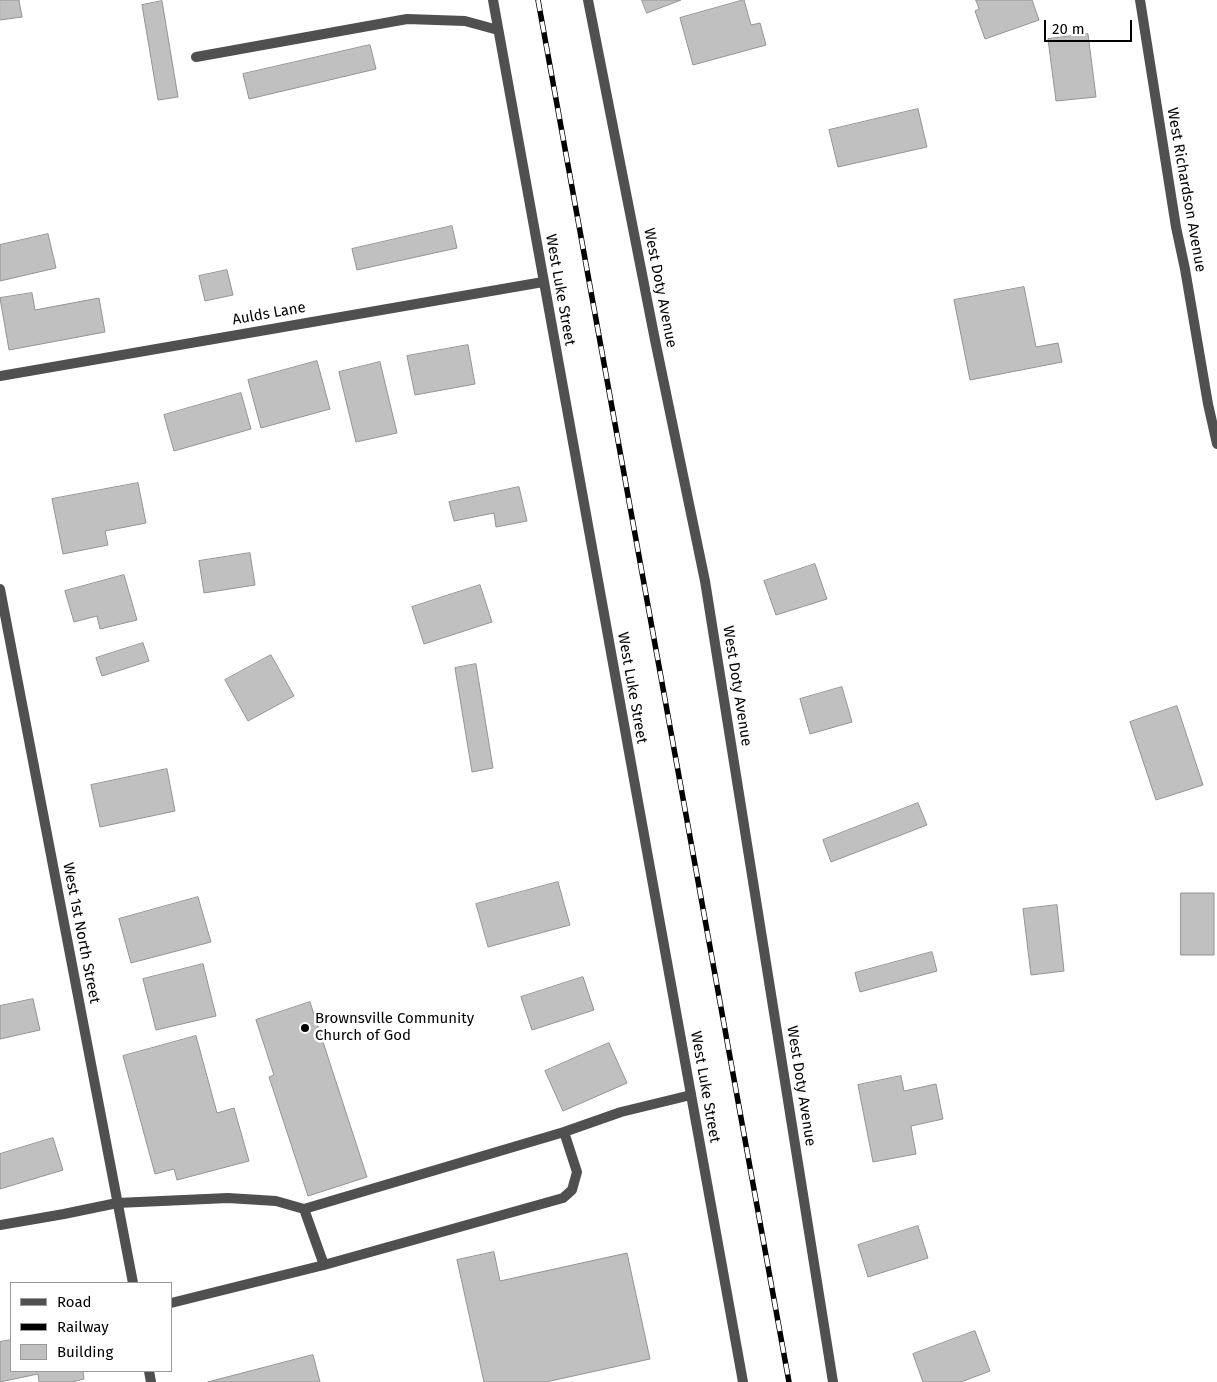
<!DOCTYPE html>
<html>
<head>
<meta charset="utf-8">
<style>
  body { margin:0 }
  #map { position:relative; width:1217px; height:1382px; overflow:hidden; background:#fff; font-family:"Fira Sans",sans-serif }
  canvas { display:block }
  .legend { position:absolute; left:10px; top:1282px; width:162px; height:90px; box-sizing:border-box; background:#fff; border:1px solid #999; margin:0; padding:6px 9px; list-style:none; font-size:15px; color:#000 }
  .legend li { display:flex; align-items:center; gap:10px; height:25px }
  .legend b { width:25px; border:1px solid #999 }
  .scale { position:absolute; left:1044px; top:20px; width:88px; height:22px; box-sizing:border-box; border:2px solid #000; border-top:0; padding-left:6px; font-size:15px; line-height:18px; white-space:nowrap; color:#000; -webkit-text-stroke:4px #fff; paint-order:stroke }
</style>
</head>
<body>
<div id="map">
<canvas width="1217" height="1382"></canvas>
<ul class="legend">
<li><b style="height:6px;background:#505050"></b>Road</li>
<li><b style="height:6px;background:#000"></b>Railway</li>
<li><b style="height:14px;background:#c0c0c0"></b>Building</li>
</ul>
<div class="scale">20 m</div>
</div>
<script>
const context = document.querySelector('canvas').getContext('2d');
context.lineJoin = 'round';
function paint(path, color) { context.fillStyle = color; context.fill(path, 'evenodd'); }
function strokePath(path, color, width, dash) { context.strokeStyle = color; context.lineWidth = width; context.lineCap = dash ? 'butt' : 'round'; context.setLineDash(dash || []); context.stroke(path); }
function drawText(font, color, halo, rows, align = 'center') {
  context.font = font + ' "Fira Sans",sans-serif'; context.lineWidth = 5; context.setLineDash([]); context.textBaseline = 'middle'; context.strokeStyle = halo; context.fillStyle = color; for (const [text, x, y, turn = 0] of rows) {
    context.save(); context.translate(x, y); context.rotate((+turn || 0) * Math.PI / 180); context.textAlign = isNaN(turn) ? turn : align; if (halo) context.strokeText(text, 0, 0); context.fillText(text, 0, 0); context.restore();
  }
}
const building = new Path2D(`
  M0 0H19L22 17 0 20Z
  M642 0H681L647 13Z
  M744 0 751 25 760 23 766 45 693 65 680 18Z
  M976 0H1032L1039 20 985 39 975 11 979 9Z
  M162 1 178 97 158 100 142 5Z
  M1088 34 1096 97 1056 101 1048 39Z
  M370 45 376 69 249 99 243 74Z
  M918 109 927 147 838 167 829 130Z
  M452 226 457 248 357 270 352 249Z
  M48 234 56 268 0 281V245Z
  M227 270 233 295 205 301 199 276Z
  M1024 287 1036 347 1058 343 1062 362 970 380 954 300Z
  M32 293 35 310 99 298 105 332 9 350 0 298Z
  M468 345 475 384 415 395 407 356Z
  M317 361 330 409 261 428 248 380Z
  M380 362 397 433 356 442 339 372Z
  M241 393 251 429 174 451 164 415Z
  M138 483 146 523 105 531 108 545 63 554 52 499Z
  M519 487 527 521 496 527 494 513 454 521 449 502Z
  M250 553 255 585 204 593 199 561Z
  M815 564 827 599 776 615 764 581Z
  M124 575 137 620 100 629 97 616 74 622 65 591Z
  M480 585 492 622 424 644 412 607Z
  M143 643 149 661 102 676 96 658Z
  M271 655 294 696 248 721 225 680Z
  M476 664 493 768 472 772 455 668Z
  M842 687 852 722 810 734 800 699Z
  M1177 706 1203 785 1156 800 1130 722Z
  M167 769 175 811 100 827 91 785Z
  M918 803 927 825 831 862 823 840Z
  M558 882 570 925 488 947 476 904Z
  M1181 893H1214V955H1181Z
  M198 897 211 942 131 963 119 919Z
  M1057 905 1064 971 1031 975 1023 909Z
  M932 952 937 971 860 992 855 973Z
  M203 964 216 1016 156 1030 143 979Z
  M583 977 594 1010 532 1030 521 997Z
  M33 999 40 1030 0 1039V1006Z
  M310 1002 367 1177 308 1196 269 1077 274 1075 256 1020Z
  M196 1036 217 1113 234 1108 249 1161 177 1180 174 1169 155 1174 123 1056Z
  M609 1043 627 1083 563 1111 545 1071Z
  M901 1076 904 1091 936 1084 943 1119 911 1126 916 1154 873 1162 858 1085Z
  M53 1138 63 1170 0 1189V1154Z
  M918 1226 928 1258 868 1277 858 1245Z
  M494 1252 500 1281 627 1253 650 1359 546 1382H484L457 1260Z
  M975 1331 990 1371 961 1382H923L913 1354Z
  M11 1340V1371H83L84 1379 72 1382H39L38 1374 0 1382V1342Z
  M313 1355 320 1382H208Z`);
paint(building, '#c0c0c0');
strokePath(building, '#949494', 1);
strokePath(new Path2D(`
  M196 57 407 19 465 21 498 30
  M564 1132 621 1112 691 1095
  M304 1209 324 1265
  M0 1225 64 1214 117 1203 228 1198 276 1201 304 1209 564 1132 577 1172 572 1190 563 1198 324 1265 171 1303`), '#505050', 10);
strokePath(new Path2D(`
  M493 0 743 1382
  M588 0 655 340 705 581 833 1382
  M1140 0 1176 227 1185 269 1208 404 1217 444
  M0 376 543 282
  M0 589 133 1283
  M149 1371 151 1382`), '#505050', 10);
const rail = new Path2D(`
  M538 0 789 1382`);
strokePath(rail, '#000', 5.5);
strokePath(rail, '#fff', 4, [11]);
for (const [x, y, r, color] of [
  [305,1028,5,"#000"]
]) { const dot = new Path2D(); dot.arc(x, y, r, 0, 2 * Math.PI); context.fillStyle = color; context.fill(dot); strokePath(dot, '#fff', 2); }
drawText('15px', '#000', '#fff', [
  ["West Richardson Avenue",1186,190,80],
  ["West Doty Avenue",660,288,79],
  ["West Luke Street",560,290,80],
  ["Aulds Lane",269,314,-10],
  ["West Doty Avenue",737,686,81],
  ["West Luke Street",632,688,80],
  ["West 1st North Street",81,933,79],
  ["West Doty Avenue",801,1086,81],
  ["West Luke Street",705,1087,80]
]);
drawText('15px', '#000', '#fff', [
  ["Brownsville Community",315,1019],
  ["Church of God",315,1036]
], 'left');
</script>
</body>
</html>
